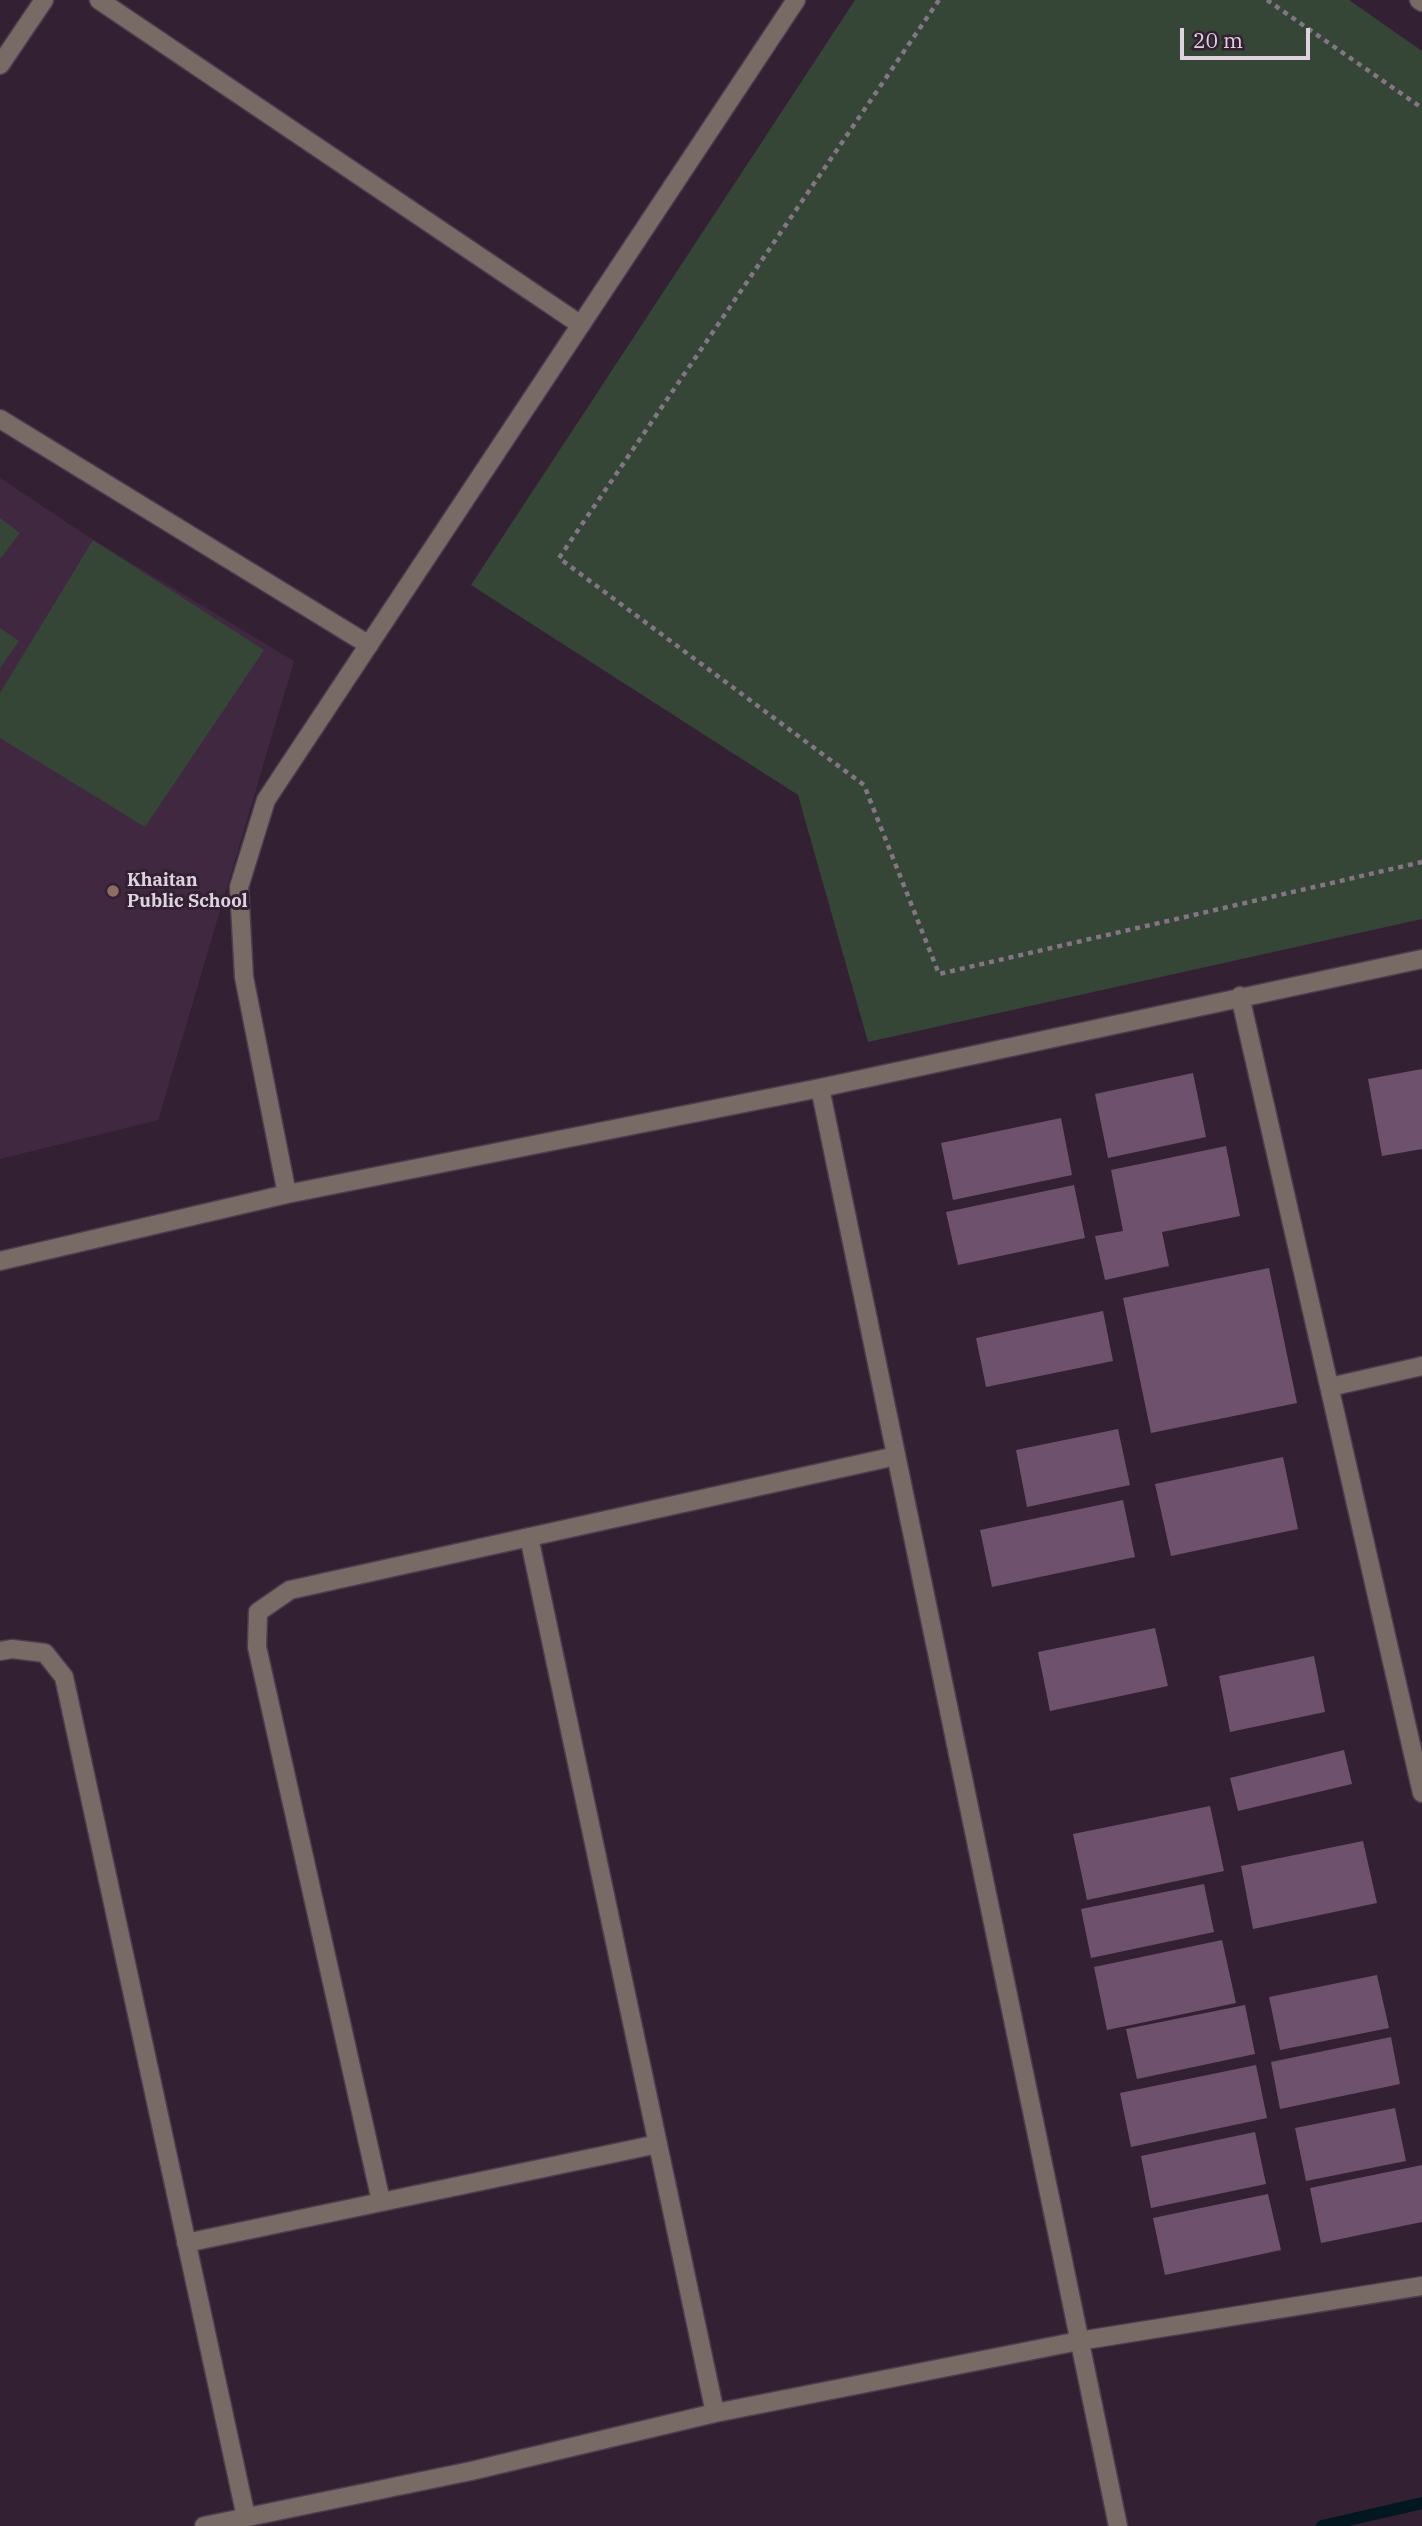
<!DOCTYPE html>
<html>
<head>
<meta charset="utf-8">
<style>
  body { margin:0 }
  #map { position:relative; width:1422px; height:2526px; overflow:hidden; background:#332133; font-family:"IBM Plex Serif",serif }
  canvas { display:block }
  .scale { position:absolute; left:1180px; top:28px; width:130px; height:32px; box-sizing:border-box; border:4px solid #ded2de; border-top:0; padding-left:9px; font-size:21px; line-height:24px; white-space:nowrap; color:#ded2de; -webkit-text-stroke:5px #332133; paint-order:stroke }
</style>
</head>
<body>
<div id="map">
<canvas width="1422" height="2526"></canvas>
<div class="scale">20 m</div>
</div>
<script>
const context = document.querySelector('canvas').getContext('2d');
context.lineJoin = 'round';
function paint(path, color) { context.fillStyle = color; context.fill(path, 'evenodd'); }
function strokePath(path, color, width, dash) { context.strokeStyle = color; context.lineWidth = width; context.lineCap = dash ? 'butt' : 'round'; context.setLineDash(dash || []); context.stroke(path); }
function drawText(font, color, halo, rows, align = 'center') {
  context.font = font + ' "IBM Plex Serif",serif'; context.lineWidth = 6; context.setLineDash([]); context.textBaseline = 'middle'; context.strokeStyle = halo; context.fillStyle = color; for (const [text, x, y, turn = 0] of rows) {
    context.save(); context.translate(x, y); context.rotate((+turn || 0) * Math.PI / 180); context.textAlign = isNaN(turn) ? turn : align; if (halo) context.strokeText(text, 0, 0); context.fillText(text, 0, 0); context.restore();
  }
}
paint(new Path2D(`
  M0 478 93 540 294 661 158 1120 0 1159Z`), '#402940');
paint(new Path2D(`
  M855 0H1349L1422 51V919L868 1042 798 795 471 585Z
  M0 518 20 533 0 559Z
  M93 540 264 650 145 827 0 738V693Z
  M0 628 19 641 0 668Z`), '#354536');
strokePath(new Path2D(`
  M1322 2526 1422 2503`), '#02171f', 12);
paint(new Path2D(`
  M1422 1069V1149L1382 1156 1368 1079Z
  M1193 1073 1206 1137 1108 1158 1095 1094Z
  M1061 1118 1072 1175 953 1200 941 1143Z
  M1226 1146 1240 1216 1162 1232 1169 1266 1105 1280 1095 1236 1123 1231 1111 1170Z
  M1074 1185 1085 1238 958 1265 946 1212Z
  M1269 1268 1297 1403 1151 1433 1123 1298Z
  M1103 1311 1113 1361 986 1387 976 1338Z
  M1118 1429 1130 1485 1027 1507 1016 1450Z
  M1283 1457 1298 1529 1171 1556 1155 1484Z
  M1123 1500 1135 1557 992 1587 980 1530Z
  M1155 1628 1168 1686 1050 1711 1038 1652Z
  M1314 1656 1325 1712 1230 1732 1219 1676Z
  M1344 1750 1352 1784 1238 1811 1230 1778Z
  M1210 1806 1224 1871 1087 1900 1073 1834Z
  M1363 1841 1377 1903 1253 1929 1241 1866Z
  M1204 1884 1214 1932 1091 1958 1081 1909Z
  M1222 1940 1236 2003 1107 2030 1094 1967Z
  M1377 1975 1389 2028 1280 2050 1269 1997Z
  M1245 2005 1255 2054 1137 2079 1126 2029Z
  M1391 2037 1400 2084 1280 2109 1271 2062Z
  M1256 2065 1267 2118 1131 2147 1120 2093Z
  M1395 2108 1406 2161 1306 2181 1295 2128Z
  M1255 2132 1266 2184 1151 2208 1141 2156Z
  M1422 2165V2222L1321 2243 1310 2188Z
  M1268 2194 1281 2250 1165 2275 1153 2218Z`), '#6e526d');
const minor = new Path2D(`
  M99 0 581 325
  M1419 0 1422 2
  M0 65 44 0
  M0 419 369 645
  M1240 996 1422 1793
  M820 1088 1118 2526
  M287 1194 244 977 239 887 266 800 796 0
  M0 1261 287 1194 820 1088 1422 959
  M1330 1387 1422 1366
  M529 1537 715 2413
  M0 1651 12 1649 45 1653 64 1677 246 2517
  M381 2201 257 1647 258 1612 290 1590 896 1456
  M186 2243 658 2144
  M204 2526 471 2471 715 2413 1079 2341 1422 2286`);
strokePath(minor, '#4e3d4e', 21);
strokePath(new Path2D(`
  M939 0 559 558 864 785 939 974 1422 862
  M1267 0 1422 108`), '#847584', 4.5, [5, 5]);
strokePath(minor, '#786b66', 18);
for (const [x, y, r, color] of [
  [113,891,7,"#8d6e63"]
]) { const dot = new Path2D(); dot.arc(x, y, r, 0, 2 * Math.PI); context.fillStyle = color; context.fill(dot); strokePath(dot, '#332133', 2.5); }
drawText('bold 18px', '#ded2de', '#332133', [
  ["Khaitan",127,881],
  ["Public School",127,902]
], 'left');
</script>
</body>
</html>
